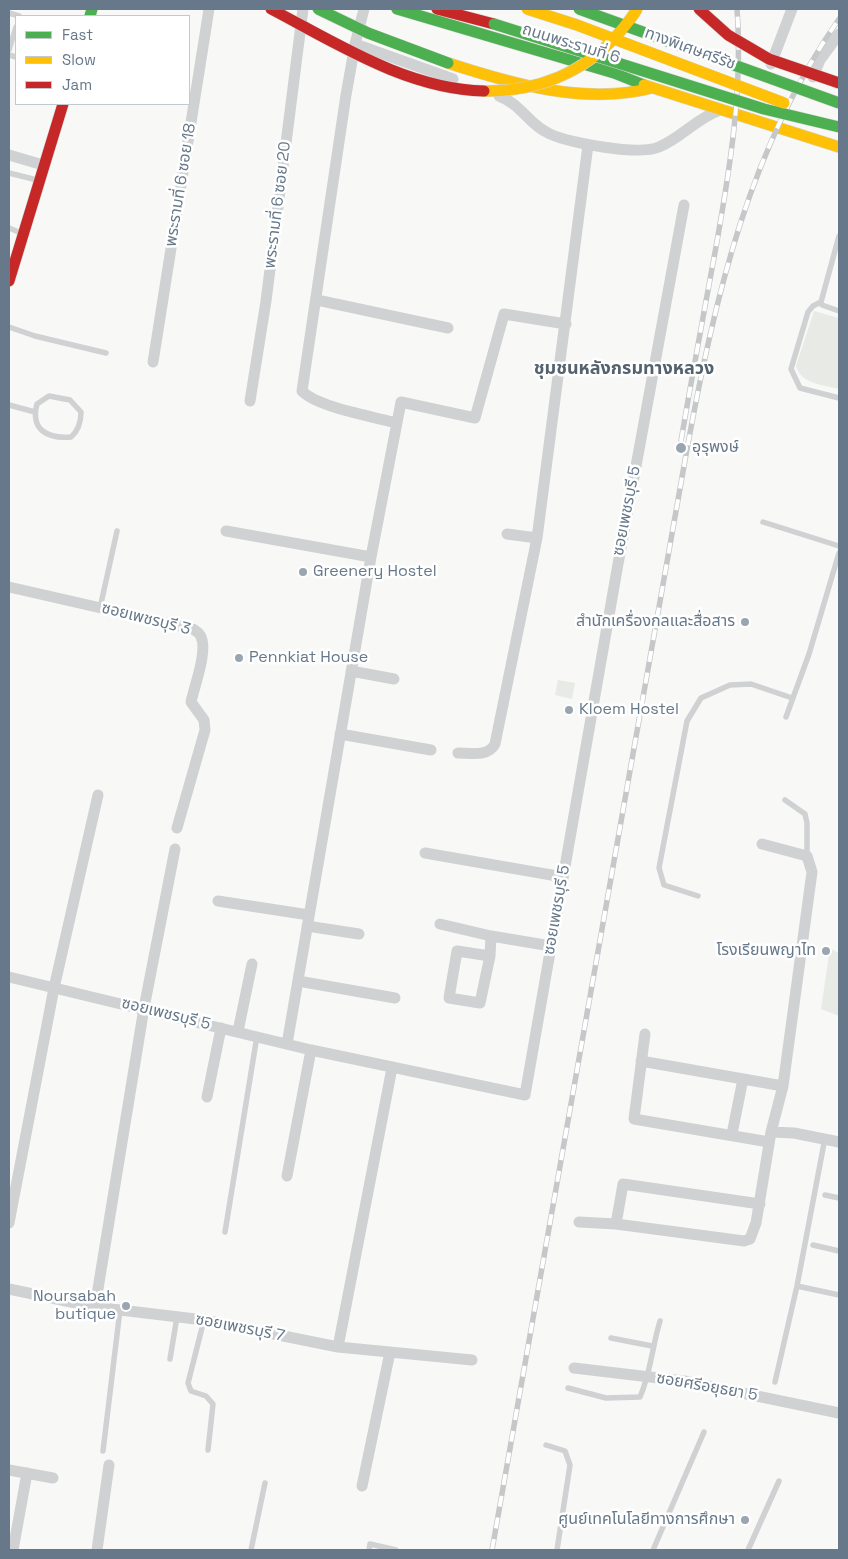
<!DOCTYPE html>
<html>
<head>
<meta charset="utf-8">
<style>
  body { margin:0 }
  #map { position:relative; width:848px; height:1559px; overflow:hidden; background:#f8f8f7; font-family:"Space Grotesk",sans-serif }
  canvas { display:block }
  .frame { position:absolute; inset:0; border:10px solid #667889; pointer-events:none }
  .legend { position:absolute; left:15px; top:15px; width:175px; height:90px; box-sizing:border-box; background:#fff; border:1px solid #c2c9d0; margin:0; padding:6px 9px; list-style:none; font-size:15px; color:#667889 }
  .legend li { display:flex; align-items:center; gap:10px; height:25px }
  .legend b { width:25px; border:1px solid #c2c9d0 }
</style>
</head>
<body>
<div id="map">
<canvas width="848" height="1559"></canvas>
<div class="frame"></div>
<ul class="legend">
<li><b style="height:6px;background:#4caf50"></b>Fast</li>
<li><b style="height:6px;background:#ffc107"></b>Slow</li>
<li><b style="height:6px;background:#c62828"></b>Jam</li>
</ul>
</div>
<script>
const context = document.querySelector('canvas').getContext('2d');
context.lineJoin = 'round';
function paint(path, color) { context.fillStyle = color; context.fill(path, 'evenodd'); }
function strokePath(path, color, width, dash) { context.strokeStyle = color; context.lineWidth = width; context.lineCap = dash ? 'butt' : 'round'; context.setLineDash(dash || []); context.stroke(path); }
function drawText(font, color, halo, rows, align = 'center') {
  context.font = font + ' "Space Grotesk","Noto Sans Thai",sans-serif'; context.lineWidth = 5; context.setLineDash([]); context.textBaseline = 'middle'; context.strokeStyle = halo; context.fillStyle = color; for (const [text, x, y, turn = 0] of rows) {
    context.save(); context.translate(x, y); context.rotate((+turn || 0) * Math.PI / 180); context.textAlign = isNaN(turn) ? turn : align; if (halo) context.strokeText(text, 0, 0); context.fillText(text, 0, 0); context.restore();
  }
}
paint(new Path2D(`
  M814 311 839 318V389C823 385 801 384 796 366Z
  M558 680 575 683 572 699 555 695Z
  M830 948 839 953V1016L821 1009Z`), '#e8ebe5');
const fast = new Path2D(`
  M397 9 614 73 644 85
  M90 16 92 9`);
const slow = new Path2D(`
  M448 63C512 84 585 105 652 88
  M644 85 839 147`);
const jam = new Path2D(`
  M437 9 494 24
  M9 281 63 104`);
strokePath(fast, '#d3d5d6', 12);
strokePath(slow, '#d3d5d6', 12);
strokePath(jam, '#d3d5d6', 12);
strokePath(new Path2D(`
  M9 13 19 16
  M9 50 16 27
  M9 55 16 57
  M9 173 37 180
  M9 228 21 233
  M839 236 821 302 822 305 839 311
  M821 302 813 306 808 312 791 369 800 388 839 398
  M9 327 35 336 106 353
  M49 396 70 400 81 412C81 422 79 430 71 437 48 439 30 430 37 404Z
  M9 405 35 412
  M763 522 839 546
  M100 608 117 531
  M786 717 809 654 839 553
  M785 800 805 814 807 823V856
  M698 896 664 885 659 868 687 721 701 698 730 685 751 684 792 698
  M825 1195 839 1198
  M225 1232 257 1036
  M813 1245 839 1251
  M797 1286 839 1295
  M204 1320 188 1383 191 1391 206 1396 213 1404 208 1450
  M611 1338 652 1346
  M170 1359 177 1317
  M775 1382 797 1286 825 1138
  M568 1388 606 1398 640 1397C651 1372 652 1347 660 1321
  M546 1445 565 1451 570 1465 557 1550
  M103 1451 120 1310
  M251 1550 265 1483
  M369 1550 370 1544 396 1550
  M653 1550 704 1432
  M748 1550 779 1481`), '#d0d1d2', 5.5);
strokePath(new Path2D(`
  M364 9 355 44 453 79
  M354 50 346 95 302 391C317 407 374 417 397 423
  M771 64 792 9
  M813 77 820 60 839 34
  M499 96C521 104 529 125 550 134 571 143 638 156 659 147 681 138 697 118 720 110
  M9 155 43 165
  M317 300 448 328
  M153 362 209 9
  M250 401 266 301 303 9
  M226 531 371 557
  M507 534 537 538
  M9 587 193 629C196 631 200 633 201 637 208 651 194 687 191 702L204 720 205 730 177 828
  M351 671 394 679
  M340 734 431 750
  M458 753C471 753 488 757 495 744L537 538 588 145
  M425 853 563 877
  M218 901 309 915
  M440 924 491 936
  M307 926 359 934
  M490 956 457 951 449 998 480 1003 490 956 491 936 551 946
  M9 977 311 1050 525 1095 618 564 684 205
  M298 981 395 998
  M238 1031 252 964
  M645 1034 634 1119 769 1142
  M287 1044 371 557 401 402 475 418 504 314 566 324
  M641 1061 783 1086
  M207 1097 221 1028
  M771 1132 794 1133 839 1142
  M732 1134 743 1079
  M287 1176 311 1050
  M579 1222 616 1224 744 1241 750 1239 756 1223 771 1132 783 1086 812 872 807 856 762 844
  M9 1223 54 988 98 795
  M616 1224 623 1184 760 1204
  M9 1289 95 1307 204 1320 338 1347 472 1360
  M95 1307 144 1008 175 849
  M338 1347 392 1068
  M574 1368 684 1381 839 1413
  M9 1470 53 1478
  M362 1486 390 1352
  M13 1550 27 1473
  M97 1550 109 1465`), '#d0d1d2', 11);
strokePath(fast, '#4caf50', 11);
strokePath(slow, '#ffc107', 11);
strokePath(jam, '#c62828', 11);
const rail = new Path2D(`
  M681 441C692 376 704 312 716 247 730 168 743 89 737 9
  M492 1550 687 449C715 297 749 148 839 19`);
strokePath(rail, '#c5c7c8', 5.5);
strokePath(rail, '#fff', 4, [11]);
const fastBridge = new Path2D(`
  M318 9 368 33 448 63
  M579 9 839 103
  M494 24 764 109 839 127`);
const slowBridge = new Path2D(`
  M527 9 577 25 784 103
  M484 91C536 92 584 73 618 34 625 26 632 18 637 9`);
const jamBridge = new Path2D(`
  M271 9C338 44 407 89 484 91
  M699 9 728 35 769 59 839 83`);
strokePath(fastBridge, '#d4d5d5', 12, []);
strokePath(slowBridge, '#d4d5d5', 12, []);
strokePath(jamBridge, '#d4d5d5', 12, []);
strokePath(fastBridge, '#4caf50', 11);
strokePath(slowBridge, '#ffc107', 11);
strokePath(jamBridge, '#c62828', 11);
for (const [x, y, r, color] of [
  [681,448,6,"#99a5b0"],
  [303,572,5,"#99a5b0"],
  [745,622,5,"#99a5b0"],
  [239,658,5,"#99a5b0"],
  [569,710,5,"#99a5b0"],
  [826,951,5,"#99a5b0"],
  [126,1306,5,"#99a5b0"],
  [745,1520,5,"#99a5b0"]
]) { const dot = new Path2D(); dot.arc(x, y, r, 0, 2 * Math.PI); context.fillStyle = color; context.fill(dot); strokePath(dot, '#fff', 2); }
drawText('16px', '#667889', '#fff', [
  ["ถนนพระรามที่ 6",571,44,17],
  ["ทางพิเศษศรีรัช",690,49,20],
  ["พระรามที่ 6 ซอย 18",181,185,-81],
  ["พระรามที่ 6 ซอย 20",278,205,-83],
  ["ซอยเพชรบุรี 5",627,511,-79],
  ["ซอยเพชรบุรี 3",146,619,14],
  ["ซอยเพชรบุรี 5",557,910,-80],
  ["ซอยเพชรบุรี 5",166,1014,14],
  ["ซอยเพชรบุรี 7",240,1328,11],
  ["ซอยศรีอยุธยา 5",707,1387,10]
]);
drawText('16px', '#667889', '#fff', [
  ["อุรุพงษ์",692,448],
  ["Greenery Hostel",313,572],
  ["สำนักเครื่องกลและสื่อสาร",735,622,"right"],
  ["Pennkiat House",249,658],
  ["Kloem Hostel",579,710],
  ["โรงเรียนพญาไท",816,951,"right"],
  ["Noursabah",116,1297,"right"],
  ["butique",116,1315,"right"],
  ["ศูนย์เทคโนโลยีทางการศึกษา",735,1520,"right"]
], 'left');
drawText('bold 18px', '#54626e', '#fff', [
  ["ชุมชนหลังกรมทางหลวง",624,369]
]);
</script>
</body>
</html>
